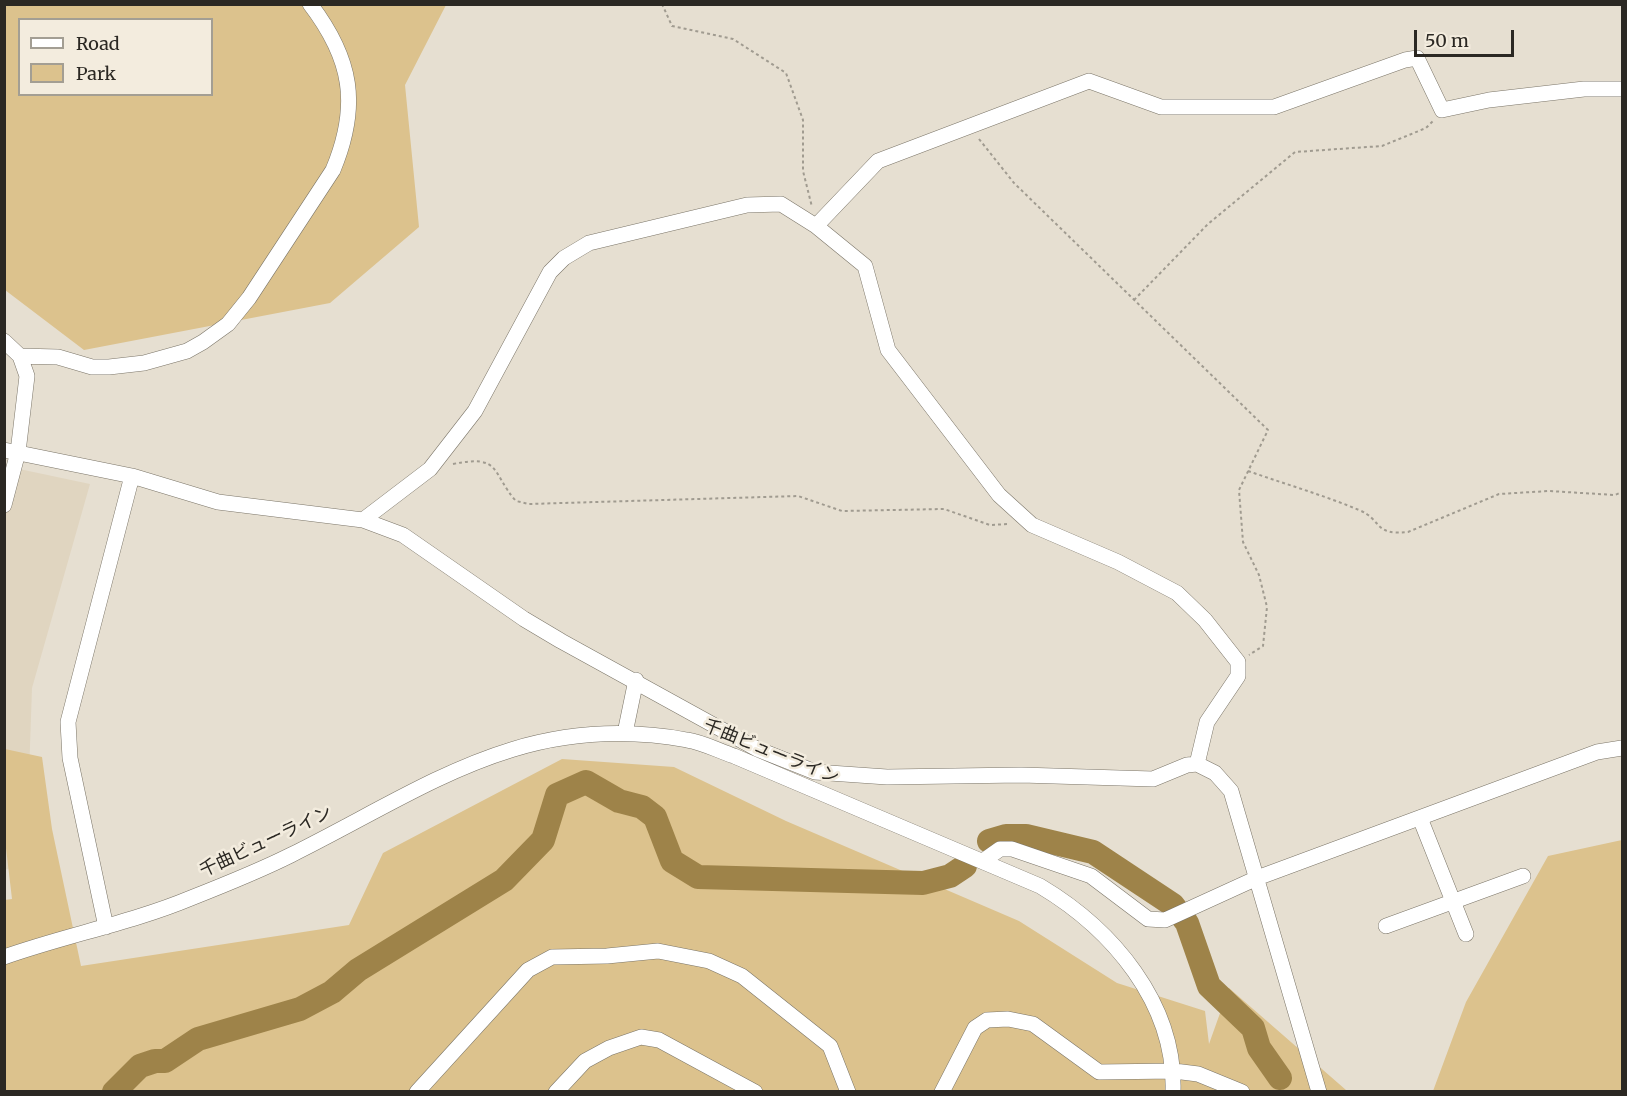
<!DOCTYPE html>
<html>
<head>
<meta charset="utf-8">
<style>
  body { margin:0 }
  #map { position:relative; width:1627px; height:1096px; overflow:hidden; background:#e6dfd1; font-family:Merriweather,serif }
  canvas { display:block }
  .frame { position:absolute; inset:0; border:6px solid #2b2823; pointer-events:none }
  .legend { position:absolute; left:18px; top:18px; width:195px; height:78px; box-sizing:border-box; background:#f3ecde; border:2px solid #a39e93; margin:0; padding:8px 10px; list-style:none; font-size:18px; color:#2b2823 }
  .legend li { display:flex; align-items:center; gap:12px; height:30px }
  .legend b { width:30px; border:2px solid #a39e93 }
  .scale { position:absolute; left:1414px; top:30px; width:100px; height:27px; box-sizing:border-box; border:3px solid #2b2823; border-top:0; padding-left:8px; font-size:18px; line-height:21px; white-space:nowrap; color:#2b2823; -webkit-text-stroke:4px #f3ecde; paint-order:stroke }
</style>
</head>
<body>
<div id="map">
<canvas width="1627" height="1096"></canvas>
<div class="frame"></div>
<ul class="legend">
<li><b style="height:8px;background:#fff"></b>Road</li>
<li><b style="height:16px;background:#dcc28d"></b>Park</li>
</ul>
<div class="scale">50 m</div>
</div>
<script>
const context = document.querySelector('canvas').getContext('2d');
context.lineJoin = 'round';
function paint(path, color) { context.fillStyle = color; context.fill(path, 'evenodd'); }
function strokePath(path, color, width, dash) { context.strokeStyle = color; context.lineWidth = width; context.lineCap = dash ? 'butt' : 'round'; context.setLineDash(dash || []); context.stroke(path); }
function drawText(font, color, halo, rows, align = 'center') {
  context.font = font + ' Merriweather,"Noto Sans JP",serif'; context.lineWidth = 5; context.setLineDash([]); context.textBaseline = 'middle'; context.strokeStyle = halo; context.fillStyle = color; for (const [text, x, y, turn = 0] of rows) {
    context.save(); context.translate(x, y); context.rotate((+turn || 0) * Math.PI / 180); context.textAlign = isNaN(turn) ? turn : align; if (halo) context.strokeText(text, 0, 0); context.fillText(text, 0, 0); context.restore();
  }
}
paint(new Path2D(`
  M5 466 90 484 32 688 26 862 5 870Z`), '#e0d5c0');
paint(new Path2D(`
  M4 5H446L405 85 419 227 330 303 84 350 5 290ZM20 20H212V94H20Z
  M5 749 42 757 52 829 81 966 349 925 383 853 562 759 674 767 786 821 1019 921 1117 983 1205 1011 1209 1044 1229 988 1346 1090 1391 1091H5L4 900 12 899 4 831Z
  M1622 840V1091H1433L1466 1002 1548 856Z`), '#dcc28d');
strokePath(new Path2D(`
  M989 841 1006 836H1026L1093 852 1173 905 1187 923 1209 986 1253 1028 1259 1048 1280 1078
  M114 1092 140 1066 155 1061H165L198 1039 300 1009 332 992 358 970 504 880 543 840 557 795 586 782 619 801 642 807 655 817 672 861 698 877 923 883 950 876 965 866`), '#9e8349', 24);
const minor = new Path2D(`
  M816 226 878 161 1089 81 1161 107H1274L1405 60 1417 58 1442 110 1489 100 1584 89H1622
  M4 341 20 356 27 376 18 452 4 505
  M20 356 58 357 92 367H109L144 363 187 351 203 342 228 324 249 298 333 170C360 105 352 59 310 4
  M4 450 132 476 218 502 363 520 403 535 524 619 561 641 757 749 815 772 887 777 1021 775 1153 779 1187 765 1197 764 1215 773 1231 791 1319 1092
  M363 520 430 469 475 411 550 272 564 258 589 243 747 205 781 204 816 226 865 266 888 350 999 495 1032 525 1118 562 1177 593 1205 620 1238 662V676L1207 722 1197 764
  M625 733 636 680
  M1420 818 1466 934
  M983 861 1000 849H1012L1091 876 1148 919 1165 920 1257 878 1597 752 1622 748
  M1386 926 1523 876
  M106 927 70 758 68 722 132 476
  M4 957C66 935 131 923 191 898 224 885 259 871 291 855 426 788 525 710 687 740 702 742 719 751 734 756L1040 886C1112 929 1176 1003 1173 1092
  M417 1092 528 970 552 957 607 956 658 951 709 961 742 976 830 1046 848 1092
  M556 1092 585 1061 609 1048 641 1037 659 1040 755 1092
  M942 1092 975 1028 987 1020 1008 1019 1033 1024 1099 1072 1174 1071 1198 1074 1242 1092`);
strokePath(minor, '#7b7568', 16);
strokePath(new Path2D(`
  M662 4 672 26 733 39 786 73 803 120V171L812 207
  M979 139 1014 183 1268 430 1239 490 1243 542 1259 575 1267 607 1263 646 1249 655
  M1134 300 1208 224 1295 152 1382 146 1426 128 1433 121
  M453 464C502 454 491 473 516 501L529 504 798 496 842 511 944 509 990 525 1009 524
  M1248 471C1285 484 1323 495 1359 510 1382 519 1373 536 1408 532L1499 494 1549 491 1615 495 1622 492`), '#a09b90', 2, [3, 3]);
strokePath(minor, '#fff', 15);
drawText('18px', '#2b2823', '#f3ecde', [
  ["千曲ビューライン",771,752,22],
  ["千曲ビューライン",266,842,-25]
]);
</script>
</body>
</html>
